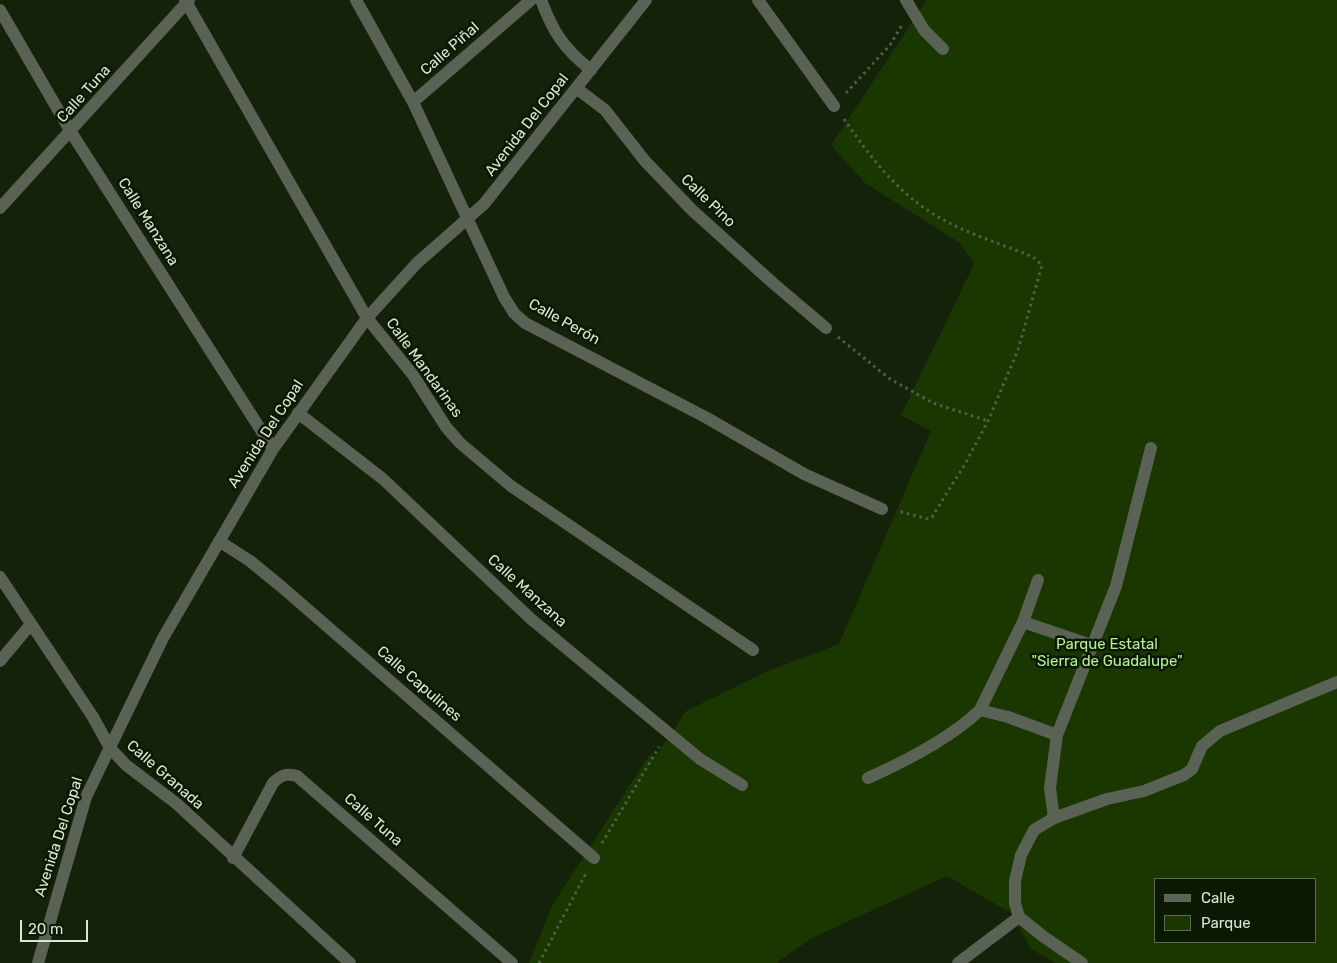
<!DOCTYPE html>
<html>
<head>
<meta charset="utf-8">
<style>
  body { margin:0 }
  #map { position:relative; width:1337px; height:963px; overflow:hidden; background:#142209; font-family:Rubik,sans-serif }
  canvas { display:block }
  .legend { position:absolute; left:1154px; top:878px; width:162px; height:65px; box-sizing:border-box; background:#0b1802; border:1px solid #5f6a57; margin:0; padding:6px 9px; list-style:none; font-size:15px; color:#dce6d6 }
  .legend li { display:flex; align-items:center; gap:10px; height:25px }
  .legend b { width:25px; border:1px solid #5f6a57 }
  .scale { position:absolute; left:20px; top:920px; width:68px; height:22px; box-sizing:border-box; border:2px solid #dce6d6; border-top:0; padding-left:6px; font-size:15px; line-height:18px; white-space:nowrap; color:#dce6d6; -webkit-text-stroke:4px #0b1802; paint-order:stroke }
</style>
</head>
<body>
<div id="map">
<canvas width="1337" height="963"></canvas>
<ul class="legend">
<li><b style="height:6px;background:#5a6255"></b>Calle</li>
<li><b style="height:14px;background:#1b3700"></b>Parque</li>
</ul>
<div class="scale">20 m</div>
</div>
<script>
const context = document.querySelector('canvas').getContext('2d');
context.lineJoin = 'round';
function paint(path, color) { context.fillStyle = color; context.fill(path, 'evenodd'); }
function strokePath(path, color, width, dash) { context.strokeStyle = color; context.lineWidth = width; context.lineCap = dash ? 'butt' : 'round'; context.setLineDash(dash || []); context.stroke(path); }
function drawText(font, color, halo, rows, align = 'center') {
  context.font = font + ' Rubik,sans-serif'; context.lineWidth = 5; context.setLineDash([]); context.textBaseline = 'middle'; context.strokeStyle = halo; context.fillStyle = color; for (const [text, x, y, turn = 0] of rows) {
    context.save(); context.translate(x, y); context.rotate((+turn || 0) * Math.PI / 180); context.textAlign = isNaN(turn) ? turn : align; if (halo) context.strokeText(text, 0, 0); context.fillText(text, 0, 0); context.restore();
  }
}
paint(new Path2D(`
  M927 0H1337V963H1056L1031 949 1011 913 947 876 812 938 776 963H529L553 904 650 754 656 756 686 711 766 672 839 644 931 431 901 415 974 264 960 243 865 183 831 145ZM1156 879H1316V942H1156Z`), '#1b3700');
strokePath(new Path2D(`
  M846 93 890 45 902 25
  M844 119C868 154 895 190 932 213 963 233 1000 243 1033 257L1042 265 1018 350 988 421 965 464 932 517 928 519 898 511
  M838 337 890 379 933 403 988 421
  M602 843 659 747
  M539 963 586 873`), '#525f48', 3, [2.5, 4]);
strokePath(new Path2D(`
  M185 0 367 318 413 375 446 427 460 443 511 486 753 650
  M356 0 413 102 504 297 514 313 525 323 707 418 804 474 882 509
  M541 0C553 32 564 49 591 70
  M758 0 834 106
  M906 0 924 30 943 49
  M0 10 71 132 273 449
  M576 88 605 110 645 161 692 210 774 284 826 328
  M413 102 531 0
  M0 208 189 0
  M298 413 383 479 531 619 700 759 742 785
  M219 541 250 561 283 588 594 858
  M0 577 93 717 110 748 126 765 177 804 350 963
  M1023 622 1091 645
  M0 661 31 624
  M980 710 1023 622 1038 580
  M868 778C906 761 950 739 980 710L1008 717 1057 735
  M1054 818 1050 788 1057 735 1116 586 1151 448
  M233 858 273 783C281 775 286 773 297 776L512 963
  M38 963 86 797 163 638 273 449 367 318 417 263 484 204 646 0
  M958 963 1019 917
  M1082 963 1044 937 1019 917 1015 903V881L1021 855 1034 830 1054 818 1107 799 1144 791 1184 775 1192 769 1202 746 1220 731 1337 682`), '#5a6255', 12);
drawText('15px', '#dce6d6', '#0b1802', [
  ["Calle Piñal",450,49,-41],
  ["Calle Tuna",84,94,-48],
  ["Avenida Del Copal",527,125,-52],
  ["Calle Pino",708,201,44],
  ["Calle Manzana",148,222,58],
  ["Calle Perón",564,322,29],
  ["Calle Mandarinas",424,368,54],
  ["Avenida Del Copal",266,434,-57],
  ["Calle Manzana",527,591,42],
  ["Calle Capulines",419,684,41],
  ["Calle Granada",165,775,41],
  ["Calle Tuna",373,820,41],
  ["Avenida Del Copal",59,837,-72]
]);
drawText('15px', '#b6f38b', '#0b1802', [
  ["Parque Estatal",1107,645],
  ["\"Sierra de Guadalupe\"",1107,662]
]);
</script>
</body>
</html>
